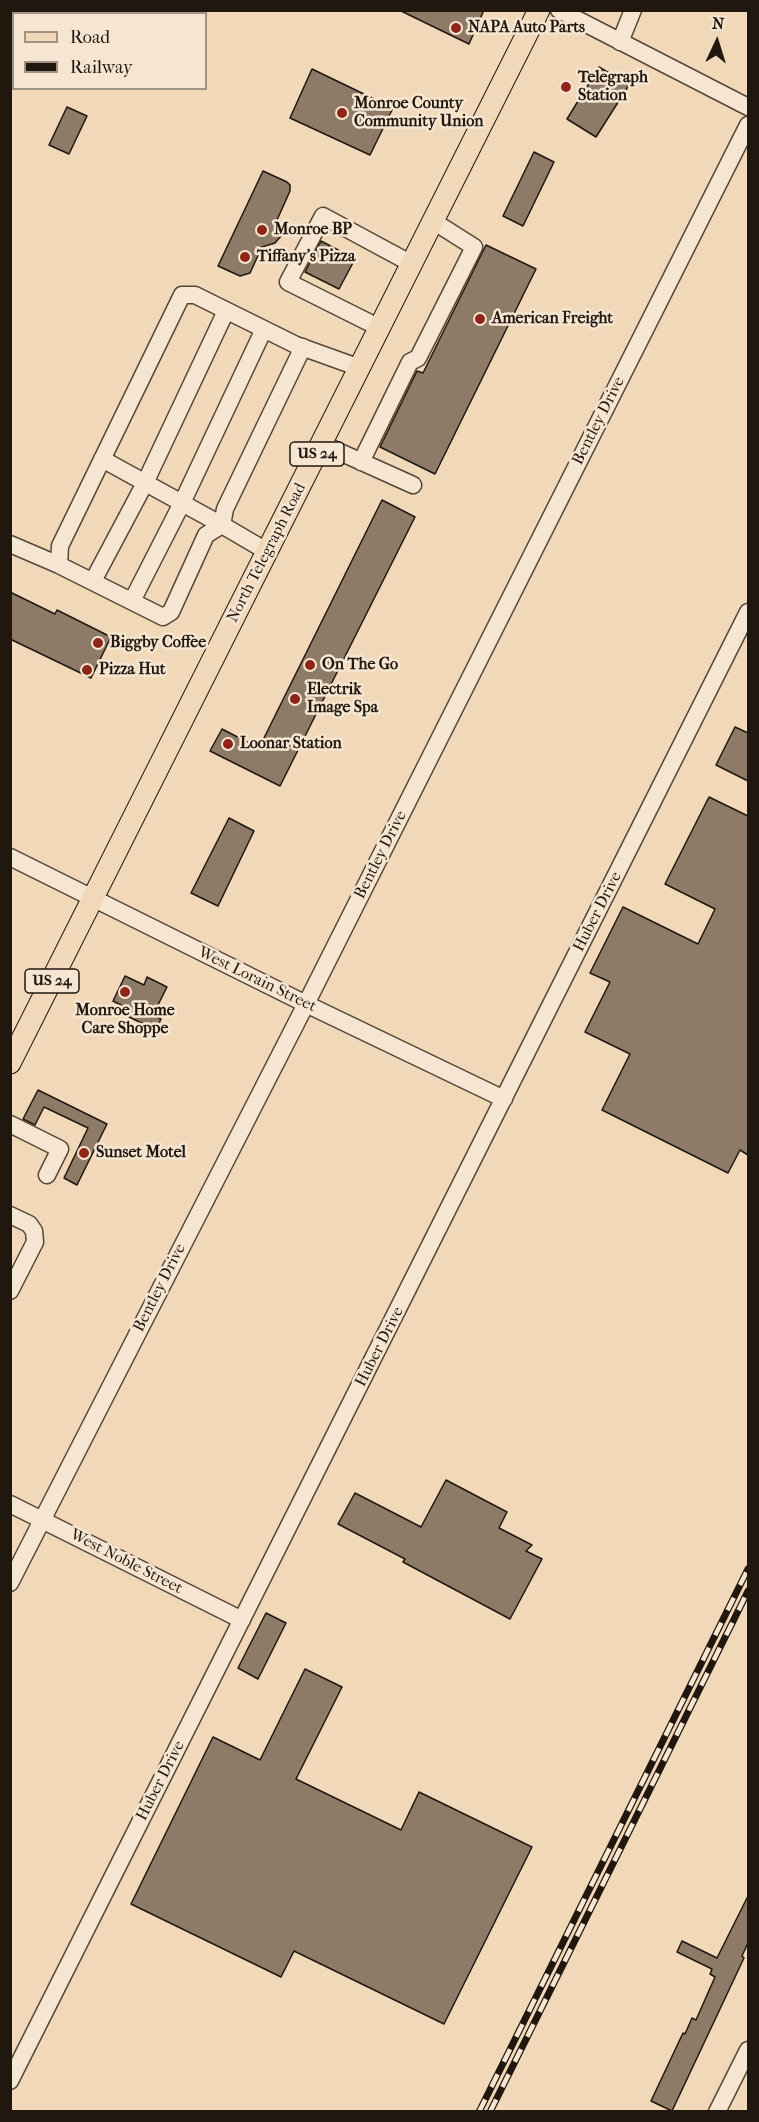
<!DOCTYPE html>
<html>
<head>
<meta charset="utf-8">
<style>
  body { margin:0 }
  #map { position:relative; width:759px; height:2122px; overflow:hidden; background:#f1d8b8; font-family:"IM FELL French Canon",serif }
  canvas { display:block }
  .frame { position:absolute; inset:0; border:12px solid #20170f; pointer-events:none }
  .legend { position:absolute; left:12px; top:12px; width:195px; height:78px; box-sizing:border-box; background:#f6e6d1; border:2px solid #a09383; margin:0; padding:8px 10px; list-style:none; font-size:18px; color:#20170f }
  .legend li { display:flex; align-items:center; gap:12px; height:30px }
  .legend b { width:30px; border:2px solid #a09383 }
  .north { position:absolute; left:687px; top:12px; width:60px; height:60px; -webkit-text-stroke:4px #f6e6d1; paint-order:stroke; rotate:4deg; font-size:16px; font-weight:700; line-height:24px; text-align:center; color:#20170f }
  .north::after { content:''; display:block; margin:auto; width:21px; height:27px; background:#20170f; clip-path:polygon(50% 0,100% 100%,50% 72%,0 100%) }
</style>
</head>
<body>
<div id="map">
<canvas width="759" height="2122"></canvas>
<div class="frame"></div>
<ul class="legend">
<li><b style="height:8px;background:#f1d8b8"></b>Road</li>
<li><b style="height:8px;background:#20170f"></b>Railway</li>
</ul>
<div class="north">N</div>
</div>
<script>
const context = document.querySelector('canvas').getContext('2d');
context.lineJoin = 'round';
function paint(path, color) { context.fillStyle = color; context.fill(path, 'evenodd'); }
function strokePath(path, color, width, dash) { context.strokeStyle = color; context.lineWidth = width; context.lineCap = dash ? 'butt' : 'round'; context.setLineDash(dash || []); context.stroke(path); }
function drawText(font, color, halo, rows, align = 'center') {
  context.font = font + ' "IM FELL French Canon",serif'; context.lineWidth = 5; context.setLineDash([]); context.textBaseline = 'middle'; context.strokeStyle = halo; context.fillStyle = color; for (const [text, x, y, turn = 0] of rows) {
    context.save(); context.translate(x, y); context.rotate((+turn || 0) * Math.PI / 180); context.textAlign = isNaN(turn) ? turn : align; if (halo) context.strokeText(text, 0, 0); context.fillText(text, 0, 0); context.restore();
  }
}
const building = new Path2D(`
  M399 10H484L469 44Z
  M599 67 629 85 596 137 567 119Z
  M312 69 393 108 370 155 290 118Z
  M67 107 87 116 69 154 49 145Z
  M534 152 554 162 523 226 503 216Z
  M263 171 287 182 290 185V191L277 220 280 225 281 236 275 243 262 247 250 273 240 276 218 266Z
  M321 241 355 259 339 289 305 272Z
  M486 245 536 269 435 474 380 447 417 371 423 373Z
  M382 500 415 517 280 786 210 751 222 729 259 748Z
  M10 592 55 614 57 610 111 637 91 678 10 639Z
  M735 727 748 733V781L716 765Z
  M709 797 748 816V1155L740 1150 728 1173 602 1110 630 1054 585 1032 610 982 590 973 623 907 698 944 715 909 665 884Z
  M229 818 254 831 218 906 191 893Z
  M125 976 144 985 147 977 167 987 153 1015 161 1019 156 1030 127 1016 130 1010 113 1001Z
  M38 1090 107 1124 77 1185 64 1178 88 1128 44 1107 35 1125 23 1119Z
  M446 1480 507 1512 499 1528 532 1545 526 1551 542 1559 510 1619 403 1562 405 1559 338 1524 355 1493 421 1527Z
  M266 1613 286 1623 258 1679 238 1668Z
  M305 1669 342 1687 296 1779 401 1830 419 1792 532 1847 444 2024 294 1951 281 1977 131 1904 213 1737 260 1760Z
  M748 1896V1943L742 1956 744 1958 672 2111 651 2101 683 2033 685 2034 692 2018 696 2020 715 1977 710 1974 712 1969 677 1952 682 1941 717 1958Z`);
paint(building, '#8d7b67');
strokePath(building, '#20170f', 1.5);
const minor = new Path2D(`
  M559 10 748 107
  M10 35 14 36
  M620 42 633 10
  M380 328 288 282 323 216 412 264
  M322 444 413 485
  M102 459 222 525 225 509 303 347
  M361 462 410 362 418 358 474 247 433 221
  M10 544 59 565
  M268 552 222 525 206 535 171 612 163 617 59 565 60 546 182 295H195L296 345 360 368
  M93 581 145 483 226 311
  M132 601 182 503 264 329
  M10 857 306 1004 504 1099
  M10 1124 60 1149 47 1175
  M10 1215 29 1224 34 1231 35 1242 10 1291
  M10 1504 242 1620
  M10 1583 306 1004 748 125
  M10 2081 748 612
  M717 2112 748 2050`);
const major = new Path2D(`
  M10 1063 539 10`);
strokePath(minor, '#544739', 19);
strokePath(major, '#20170f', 23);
strokePath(minor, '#f6e6d1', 16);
strokePath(major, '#f1d8b8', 21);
const rail = new Path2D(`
  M479 2112 748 1569
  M490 2112 748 1591`);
strokePath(rail, '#20170f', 7);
strokePath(rail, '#f6e6d1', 4.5, [14]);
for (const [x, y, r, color] of [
  [456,28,6,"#8f2418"],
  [566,87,6,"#8f2418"],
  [342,113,6,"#8f2418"],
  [262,230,6,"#8f2418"],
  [245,257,6,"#8f2418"],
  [480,319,6,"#8f2418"],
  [98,643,6,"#8f2418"],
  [310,665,6,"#8f2418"],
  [87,670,6,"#8f2418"],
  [295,699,6,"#8f2418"],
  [228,744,6,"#8f2418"],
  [125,992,6,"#8f2418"],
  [84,1153,6,"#8f2418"]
]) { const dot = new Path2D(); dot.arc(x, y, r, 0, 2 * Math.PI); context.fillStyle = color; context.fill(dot); strokePath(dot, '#f6e6d1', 2); }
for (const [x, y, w] of [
  [317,454,54],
  [52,981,54]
]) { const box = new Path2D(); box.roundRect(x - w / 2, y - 12, w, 24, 4.5); context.fillStyle = '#f6e6d1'; context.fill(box); strokePath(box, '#20170f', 1.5); }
drawText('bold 15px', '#20170f', null, [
  ["US 24",317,454],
  ["US 24",52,981]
]);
drawText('bold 16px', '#20170f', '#f6e6d1', [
  ["NAPA Auto Parts",468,28],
  ["Telegraph",578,78],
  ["Station",578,96],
  ["Monroe County",354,104],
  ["Community Union",354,122],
  ["Monroe BP",274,230],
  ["Tiffany's Pizza",257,257],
  ["American Freight",492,319],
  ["Biggby Coffee",110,643],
  ["On The Go",322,665],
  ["Pizza Hut",99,670],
  ["Electrik",307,690],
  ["Image Spa",307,708],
  ["Loonar Station",240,744],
  ["Monroe Home",125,1011,"center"],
  ["Care Shoppe",125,1029,"center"],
  ["Sunset Motel",96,1153]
], 'left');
drawText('16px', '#20170f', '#f6e6d1', [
  ["Bentley Drive",599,421,-63],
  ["North Telegraph Road",267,553,-63],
  ["Bentley Drive",381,855,-63],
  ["Huber Drive",598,912,-63],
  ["West Lorain Street",257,980,26],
  ["Bentley Drive",160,1288,-63],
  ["Huber Drive",380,1347,-63],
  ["West Noble Street",126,1562,27],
  ["Huber Drive",161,1781,-63]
]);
</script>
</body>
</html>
